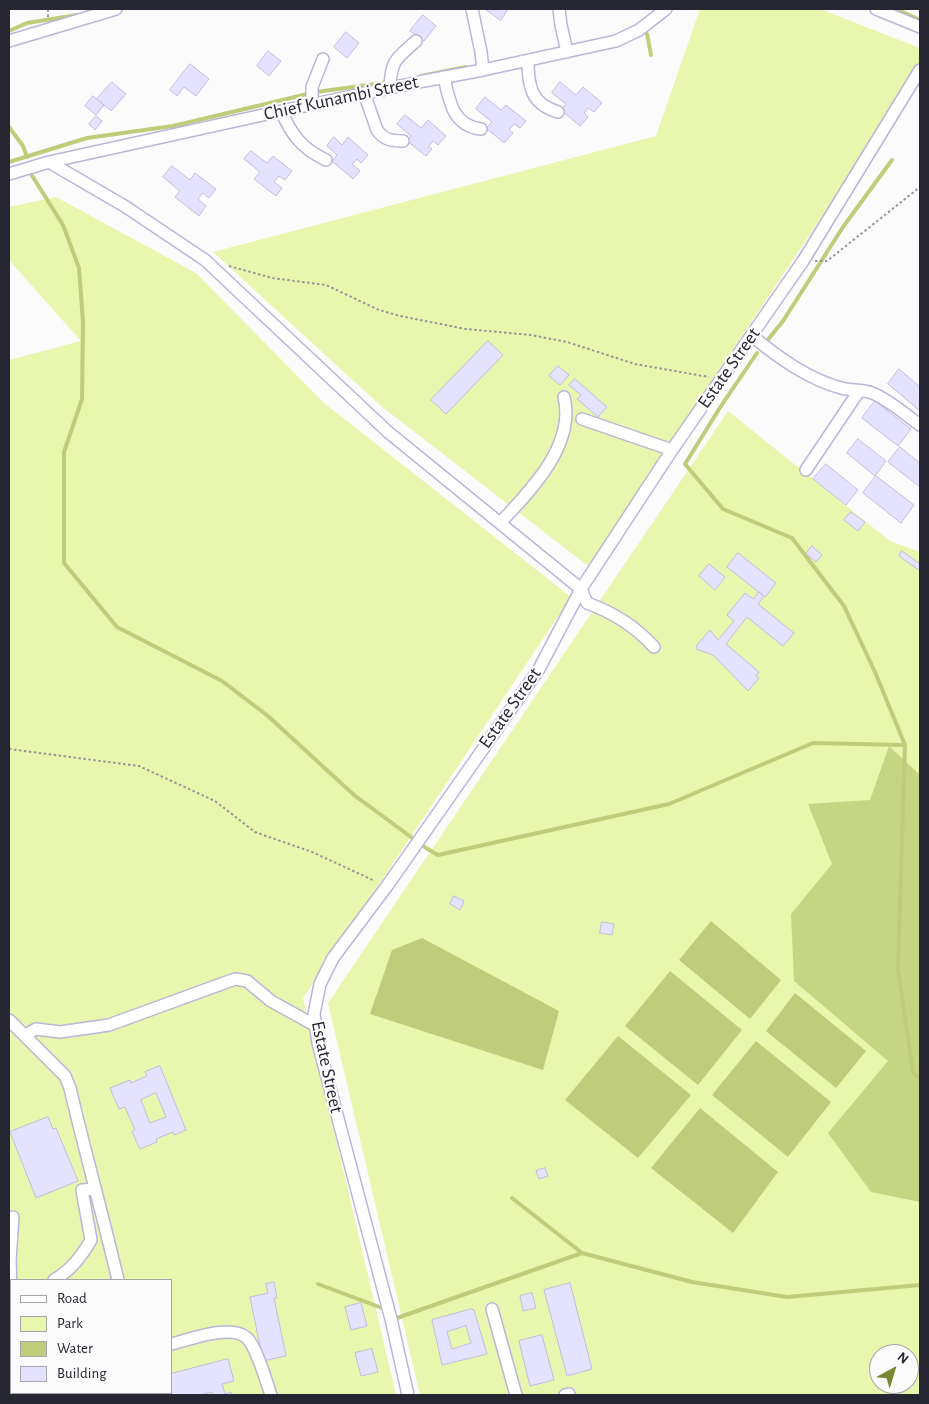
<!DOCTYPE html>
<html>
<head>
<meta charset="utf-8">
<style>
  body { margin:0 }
  #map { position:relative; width:929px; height:1404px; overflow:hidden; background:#fbfbfb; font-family:"Alegreya Sans",sans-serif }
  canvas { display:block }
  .frame { position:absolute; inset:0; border:10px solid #262532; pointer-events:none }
  .legend { position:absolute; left:10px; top:1279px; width:162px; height:115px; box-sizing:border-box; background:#fbfbfb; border:1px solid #a6a5ab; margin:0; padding:6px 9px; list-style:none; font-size:15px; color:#262532 }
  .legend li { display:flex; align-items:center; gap:10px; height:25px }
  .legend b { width:25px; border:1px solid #a6a5ab }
  .north { position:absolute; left:869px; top:1344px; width:50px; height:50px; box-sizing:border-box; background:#fbfbfb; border:1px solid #a6a5ab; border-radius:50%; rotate:39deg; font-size:14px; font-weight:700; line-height:20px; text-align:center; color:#262532 }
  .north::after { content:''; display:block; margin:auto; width:18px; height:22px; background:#7a8734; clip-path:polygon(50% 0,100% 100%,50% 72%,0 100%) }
</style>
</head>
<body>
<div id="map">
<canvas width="929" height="1404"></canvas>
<div class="frame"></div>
<ul class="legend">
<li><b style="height:6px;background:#fff"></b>Road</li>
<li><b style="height:14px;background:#e9f6ad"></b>Park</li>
<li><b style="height:14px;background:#bfcd7b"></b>Water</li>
<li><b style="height:14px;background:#e4e2fe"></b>Building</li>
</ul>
<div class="north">N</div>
</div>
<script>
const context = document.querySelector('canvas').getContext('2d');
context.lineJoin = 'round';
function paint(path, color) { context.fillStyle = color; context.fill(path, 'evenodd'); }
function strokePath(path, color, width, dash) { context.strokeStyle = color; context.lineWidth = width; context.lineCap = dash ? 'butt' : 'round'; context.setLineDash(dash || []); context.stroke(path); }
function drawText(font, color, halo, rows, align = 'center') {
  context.font = font + ' "Alegreya Sans",sans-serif'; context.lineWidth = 4.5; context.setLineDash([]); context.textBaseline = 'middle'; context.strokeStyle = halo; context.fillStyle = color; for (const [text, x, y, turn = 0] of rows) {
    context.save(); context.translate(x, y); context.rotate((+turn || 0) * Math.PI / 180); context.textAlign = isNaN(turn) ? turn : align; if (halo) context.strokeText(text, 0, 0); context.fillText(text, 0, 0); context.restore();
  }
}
paint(new Path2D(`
  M700 9H820L920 48V70L588 566 381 406 213 252 656 136Z
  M56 197 196 273 324 403 571 597 303 998 396 1395H9V360L81 341 9 260V207ZM11 1280H171V1393H11Z
  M728 411 890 541 920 552V1395H420L328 1003ZM879 1354H909V1384H879Z`), '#e9f6ad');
paint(new Path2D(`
  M889 746 920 775V1202L871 1192 828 1133 888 1061 794 981 791 914 832 864 808 804 870 800Z`), '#c6d582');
paint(new Path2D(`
  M711 921 781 980 750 1019 679 960Z
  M422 938 559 1011 543 1070 370 1014 392 950Z
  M670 971 742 1030 698 1085 625 1026Z
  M795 993 866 1051 836 1088 766 1031Z
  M618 1036 691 1095 638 1158 565 1100Z
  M756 1041 831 1102 788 1157 712 1095Z
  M700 1108 778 1172 733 1233 651 1168Z`), '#bfcd7b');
strokePath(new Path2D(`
  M896 9 920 20
  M9 31 27 23 77 15
  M647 34 651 55
  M421 76 466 67
  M9 127 23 146 27 157
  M9 162 87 138 173 126 316 92 398 81
  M31 174 63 225 79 268 83 322 82 399 64 452V563L117 627 222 681 268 716 354 795 426 848 438 855 669 804 813 743 905 745
  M766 342 783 321 843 227 892 160
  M757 353 721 406 685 464 723 509 792 538 844 606 875 672 905 745 898 969 913 1072 920 1079
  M512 1198 582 1253 692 1282 787 1297 920 1285
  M318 1284 382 1308
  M397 1318 582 1253`), '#bfcd7b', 4);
const building = new Path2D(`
  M485 9H508L501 20Z
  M423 15 436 26 424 41 410 31Z
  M346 32 359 43 347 58 334 47Z
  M268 51 281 61 269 76 257 66Z
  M190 64 209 79 196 96 184 87 177 96 170 90Z
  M112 82 126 94 111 111 97 99Z
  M560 82 576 95 583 87 602 103 594 112 588 108 584 113 588 117 580 126 561 110 566 104 552 93Z
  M93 96 104 105 96 115 85 106Z
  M485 97 501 110 506 105 526 121 520 128 514 124 509 130 513 133 504 143 486 128 492 122 476 109Z
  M405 115 421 128 428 120 446 136 438 145 433 141 428 147 432 149 426 156 407 141 411 136 397 124Z
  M96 116 102 121 95 130 89 124Z
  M334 137 342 145 348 137 368 155 361 163 357 159 352 164 360 171 353 179 332 161 337 155 327 146Z
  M251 151 267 163 273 156 292 171 285 180 279 176 274 182 282 188 276 196 254 179 260 172 244 159Z
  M172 166 190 180 195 173 216 189 209 198 203 193 198 199 206 206 199 216 175 197 180 191 163 177Z
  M488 341 503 355 446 414 431 400Z
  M558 366 569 375 560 385 549 376Z
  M899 369 920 387V411L888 384Z
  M575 379 607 407 598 417 577 399 581 395 569 385Z
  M875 401 911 429 898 446 862 418Z
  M858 439 886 461 875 476 847 453Z
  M900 447 920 463V487L888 462Z
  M826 464 858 490 846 505 813 479Z
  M876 476 914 505 901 523 863 493Z
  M851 512 865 522 858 531 844 520Z
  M812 546 822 555 816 562 806 554Z
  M902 551 920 564V571L899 556Z
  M738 553 776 583 765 597 727 567Z
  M709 564 725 577 715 590 699 576Z
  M759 592 764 596 758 604 794 633 783 646 747 617 726 644 759 672 756 676 759 678 748 691 713 655 696 649 697 645 710 630 718 640 734 621 727 615 745 593 753 599Z
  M454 896 464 901 460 910 450 904Z
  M602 922 614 924 612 935 600 933Z
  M160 1066 186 1130 174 1135 173 1132 156 1139 157 1142 140 1149 132 1132 135 1130 125 1107 119 1109 110 1088 130 1080 131 1083 147 1076 145 1072ZM156 1093 166 1117 150 1123 141 1100Z
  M48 1117 53 1129 56 1128 78 1181 36 1198 10 1132Z
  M545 1168 548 1176 539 1179 536 1171Z
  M274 1282 277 1298H274L286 1356 263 1361 250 1297 268 1293 266 1284Z
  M570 1283 592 1369 567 1376 544 1290Z
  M532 1293 536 1308 523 1311 520 1296Z
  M361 1303 367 1326 351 1330 345 1307Z
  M471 1309 474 1310 487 1354 442 1365 432 1320ZM466 1326 471 1343 452 1349 447 1332Z
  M542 1335 554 1380 530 1386 519 1341Z
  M372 1349 378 1372 361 1376 355 1353Z
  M228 1359 234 1381 222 1384 225 1394 231 1392 232 1395H213L212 1392 200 1395H152V1393H171V1374Z`);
paint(building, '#e4e2fe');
strokePath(building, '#c0bedf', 1);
const minor = new Path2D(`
  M472 9 481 52 483 70
  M559 9 561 25 567 52
  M876 9 920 27
  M9 41 116 9
  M528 61C528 86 531 104 558 112
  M444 77C449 101 453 126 481 129
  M390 88C391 60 396 59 416 41
  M364 93 377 130C384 140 392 141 403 141
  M312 104V87L323 59
  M281 111C292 135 301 148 326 160
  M49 162 126 207 205 260 388 432 581 589 587 603C612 612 636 627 654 647
  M9 174 49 162 281 111 424 81 483 70 616 41 639 30 666 9
  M752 336C779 358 808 379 841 388 851 391 862 389 872 393 888 399 906 415 920 425
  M582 419 672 450
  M806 470 859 391
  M500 523C530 491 576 445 564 397
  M9 1020 65 1076 70 1088C85 1152 103 1216 118 1280
  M25 1035 36 1029 60 1032 109 1025 235 979 247 981 271 1001 316 1026
  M54 1280C71 1270 81 1257 91 1240L82 1190 95 1189
  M11 1294 10 1260 13 1217
  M492 1309 516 1395
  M171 1344C189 1340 231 1323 247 1338 257 1348 266 1381 271 1395
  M9 1390 11 1389
  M408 1395 391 1319 318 1043 314 1014 320 984 333 958 387 886 539 669 581 589 672 450 803 261 920 70
  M565 1395 569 1394`);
strokePath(minor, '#b9b7d9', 14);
strokePath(new Path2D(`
  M48 17V9
  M815 261H827L920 187
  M229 266 272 278 326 285 379 310 400 316 466 329 531 335 567 342 635 364 709 377
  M9 749 139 766 215 801 255 832 312 852 375 881`), '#96959c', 2, [2.5, 2.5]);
strokePath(minor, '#fff', 11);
drawText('19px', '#262532', '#fbfbfb', [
  ["Chief Kunambi Street",341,98,-12],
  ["Estate Street",729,368,-55],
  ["Estate Street",510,708,-55],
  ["Estate Street",327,1067,78]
]);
</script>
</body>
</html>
